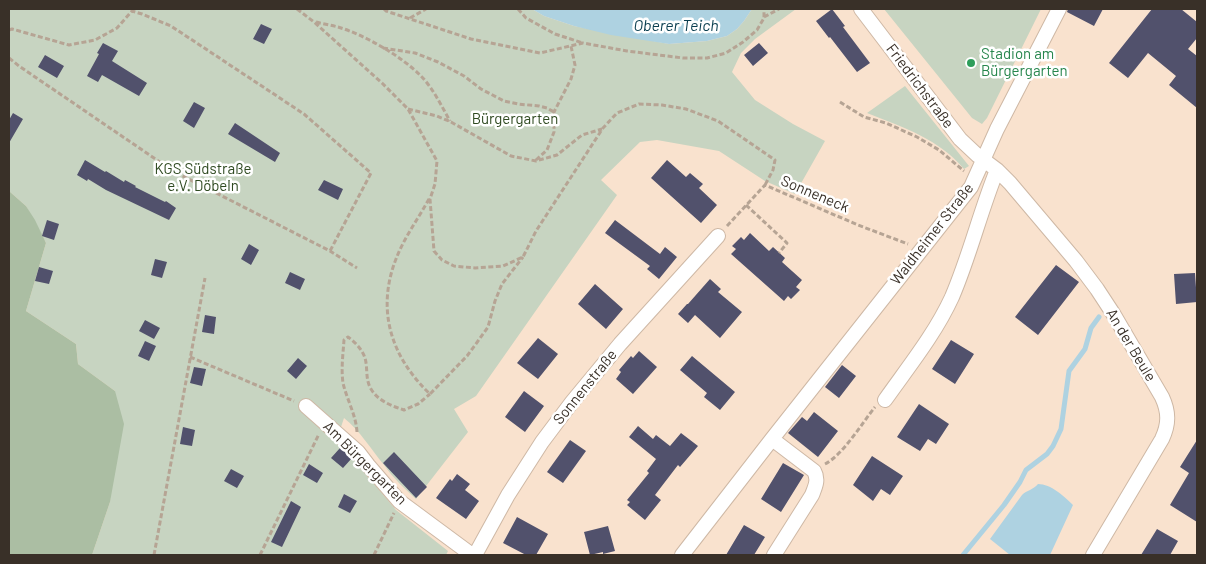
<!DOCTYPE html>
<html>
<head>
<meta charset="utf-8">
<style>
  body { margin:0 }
  #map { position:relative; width:1206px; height:564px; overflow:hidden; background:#f9e2ce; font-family:Barlow,sans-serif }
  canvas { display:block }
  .frame { position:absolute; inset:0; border:10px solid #393028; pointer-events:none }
</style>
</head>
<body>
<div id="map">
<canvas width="1206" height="564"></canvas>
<div class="frame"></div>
</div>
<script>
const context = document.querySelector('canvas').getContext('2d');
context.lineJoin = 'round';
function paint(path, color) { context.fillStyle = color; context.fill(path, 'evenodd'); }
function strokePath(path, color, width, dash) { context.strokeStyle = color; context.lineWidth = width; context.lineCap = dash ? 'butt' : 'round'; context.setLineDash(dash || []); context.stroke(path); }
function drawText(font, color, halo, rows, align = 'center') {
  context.font = font + ' Barlow,sans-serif'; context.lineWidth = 5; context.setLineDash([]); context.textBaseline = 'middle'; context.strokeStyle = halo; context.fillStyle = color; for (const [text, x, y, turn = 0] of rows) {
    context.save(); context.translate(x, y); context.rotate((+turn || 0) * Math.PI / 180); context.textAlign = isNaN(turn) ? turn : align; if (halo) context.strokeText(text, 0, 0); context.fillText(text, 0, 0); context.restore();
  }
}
paint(new Path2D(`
  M9 9H532L544 16 574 26 669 44 707 41 727 36 737 29 744 21 752 9H796L755 39 741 53 732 72 755 100 793 124 825 141 795 194 765 181 719 151 657 140 640 142 601 180 617 195 476 396 454 409 468 432 416 499C405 489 393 478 384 465 371 449 360 431 344 418L337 439 396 510 448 551 446 555H92L110 502 115 391 78 364 76 344 26 311 46 243 26 206 9 191Z
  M884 9H1041L987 118 982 124 972 118Z
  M905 86 969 166 964 169C957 161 950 154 941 148 919 132 892 123 867 113Z`), '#c7d4c1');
paint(new Path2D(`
  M9 191 26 206 35 220 46 243 26 311 76 344 78 364 115 391 124 424 110 502 92 555H9Z`), '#abbea3');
paint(new Path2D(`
  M532 9H752L744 21 737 29 727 36 707 41 669 44 611 35 574 26 544 16Z
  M1038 484C1051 484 1064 496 1073 505L1050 555H1010L990 539 1022 495C1027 490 1033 490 1038 484Z`), '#aed2e1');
strokePath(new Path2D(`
  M963 555 1004 505 1020 482 1026 470 1047 454 1053 446 1061 429 1069 371 1085 349 1091 328 1099 317`), '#aed2e1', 5);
paint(new Path2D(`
  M832 9 845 26 843 27 870 63 857 72 830 37 829 38 816 21Z
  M1068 9H1103L1094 26 1067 12Z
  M1152 9H1181L1197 22V38L1188 49 1197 56V108L1169 85 1176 76 1148 53 1128 78 1109 63Z
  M261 24 272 29 264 44 253 39Z
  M103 43 118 51 112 61 147 83 139 96 102 75 98 82 87 76 99 54 97 53Z
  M759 43 768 53 753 66 744 55Z
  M45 55 64 66 57 78 38 67Z
  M194 102 205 108 194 128 183 121Z
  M13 113 23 119 9 143V120Z
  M235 123 280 153 275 162 228 134Z
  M85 160 105 172 106 171 124 182 125 180 136 186 135 187 165 202 166 201 176 208 169 220 106 190 88 179 87 181 77 175Z
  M667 160 686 177 690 173 703 184 699 188 717 205 701 223 651 178Z
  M324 180 343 189 338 200 318 190Z
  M47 220 59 224 54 240 42 236Z
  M615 220 660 254 665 247 677 257 659 279 647 269 650 266 605 233Z
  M750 233 769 251 773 247 785 258 782 262 802 280 796 287 800 290 791 299 788 296 784 301 731 254 736 249 732 246 741 237 744 240Z
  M249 244 259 250 251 265 241 259Z
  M155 259 167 262 162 278 151 275Z
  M1056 265 1079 282 1038 335 1015 317Z
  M39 267 53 271 49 284 35 281Z
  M290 272 305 279 300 290 285 283Z
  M1195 273 1197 302 1176 304 1174 274Z
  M710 279 721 289 718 292 742 312 720 338 695 315 688 323 678 314 687 304H688Z
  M595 284 623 309 606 329 578 304Z
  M205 315 216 317 214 334 202 332Z
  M145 320 160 328 154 339 139 331Z
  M538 338 558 354 538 379 517 363Z
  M951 340 974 354 955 384 932 369Z
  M145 341 156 346 149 361 138 356Z
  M639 351 657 367 633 394 616 379 621 372 619 370 631 356 633 358Z
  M692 356 735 392 720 410 704 397 707 393 680 370Z
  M298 358 307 366 296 379 287 371Z
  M842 365 856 376 839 398 825 387Z
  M194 367 206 369 202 386 190 383Z
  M524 391 544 406 525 432 505 417Z
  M919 404 949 424 936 444 928 439 920 451 897 437Z
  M814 412 838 431 818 457 788 433 802 417 807 421Z
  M638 426 653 439 656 435 670 446 681 433 698 446 680 467 678 465 655 495 661 500 645 520 627 505 630 502 627 500 649 473 647 471 656 459 629 437Z
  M183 427 195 430 192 446 180 444Z
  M570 440 586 451 563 483 547 472Z
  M1197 440V522L1170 505 1189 473 1180 467Z
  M340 448 352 458 343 468 331 458Z
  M394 452 427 487 416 498 383 463Z
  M872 456 903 476 890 495 881 489 873 501 853 485Z
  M783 463 804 475 781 512 761 499Z
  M309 464 323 473 317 483 303 475Z
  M231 469 244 476 237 488 224 481Z
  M457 474 470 484 465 490 479 501 466 519 436 498 450 479 452 481Z
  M344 494 357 501 350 513 338 507Z
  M291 501 301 507 282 547 271 542Z
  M517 517 548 534 536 555H526L503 543Z
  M744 525 765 537 754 555H726Z
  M608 526 615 551 603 554V552L590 555 584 532Z
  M1157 529 1178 541 1170 555H1141Z`), '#51516c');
const minor = new Path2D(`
  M861 9 960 139 977 155 997 170 1010 183 1076 261 1097 289 1114 315 1162 397C1169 412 1169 424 1162 439L1093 555
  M885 400C909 366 935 334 952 297 970 255 980 212 997 170
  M306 406 358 452 368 465 399 501 472 555
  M772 439 814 471C819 480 815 487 812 495L774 555
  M475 555 508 495 542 442 572 402 620 344 718 236
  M682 555 772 439 971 187 997 129 1059 9`);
strokePath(minor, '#ceb8a5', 16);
strokePath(new Path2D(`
  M297 9 314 22 382 83 408 109 437 161 435 184 430 199 434 251 442 260 454 266 475 268 503 266 523 257 536 231 603 128 617 113 639 104 662 105 686 109 718 121 775 160 773 170 765 185
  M384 9 386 11 471 39 540 53 583 43 627 51 683 58H707L726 53 743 42 757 30 764 18V9
  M518 9 526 18 555 34 583 43
  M764 17 779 9
  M410 18 426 9
  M316 22C323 24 331 25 338 27 365 35 401 56 421 76 433 88 442 107 450 121
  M9 30 12 29 69 45 95 40 117 28 132 11 142 14 171 26 304 114 371 173 330 251
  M383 48 415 53 438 62 464 76 481 89 504 101 518 104 539 106 547 108 554 112
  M9 58 19 66 173 171 330 251 357 268
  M840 102 864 117 886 123 917 137 939 150 964 171
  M408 109 437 116 451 122 511 156 536 161 557 155 582 135 602 129
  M536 160 547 150 554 132V112L571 79 575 65 571 46
  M429 199C418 219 404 238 396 259 376 310 391 357 430 394L467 356 478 341 488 327 495 301 502 284 523 257
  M746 205 787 243 779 253
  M727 226 765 185 858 225 908 244
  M190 357 294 401
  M357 432C356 415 347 400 343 383 341 369 343 354 344 340L348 337C355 342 362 349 365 358 368 368 365 379 371 389 378 401 392 406 404 410L418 404 430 394
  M825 464C843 455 862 423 875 407
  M154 555 205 278
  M260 555 319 434
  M374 555 394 513`), '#b6a494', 3, [5, 2.5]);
strokePath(minor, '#fff', 14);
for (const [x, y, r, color] of [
  [971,63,5,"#2e9e5b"]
]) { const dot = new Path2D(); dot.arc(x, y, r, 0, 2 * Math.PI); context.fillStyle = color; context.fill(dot); strokePath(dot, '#fff', 2); }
drawText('15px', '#27864d', '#fff', [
  ["Stadion am",981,54],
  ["Bürgergarten",981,71]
], 'left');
drawText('15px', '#393028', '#fff', [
  ["Friedrichstraße",920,86,53],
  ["Sonneneck",815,194,23],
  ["Waldheimer Straße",932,234,-52],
  ["An der Beule",1131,345,59],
  ["Sonnenstraße",585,387,-51],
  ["Am Bürgergarten",365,463,45]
]);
drawText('15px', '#2f4a21', '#fff', [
  ["Bürgergarten",515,119],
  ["KGS Südstraße",203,169],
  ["e.V. Döbeln",203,186]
]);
drawText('italic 16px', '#0a3e4f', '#fff', [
  ["Oberer Teich",676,26]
]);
</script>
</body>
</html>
